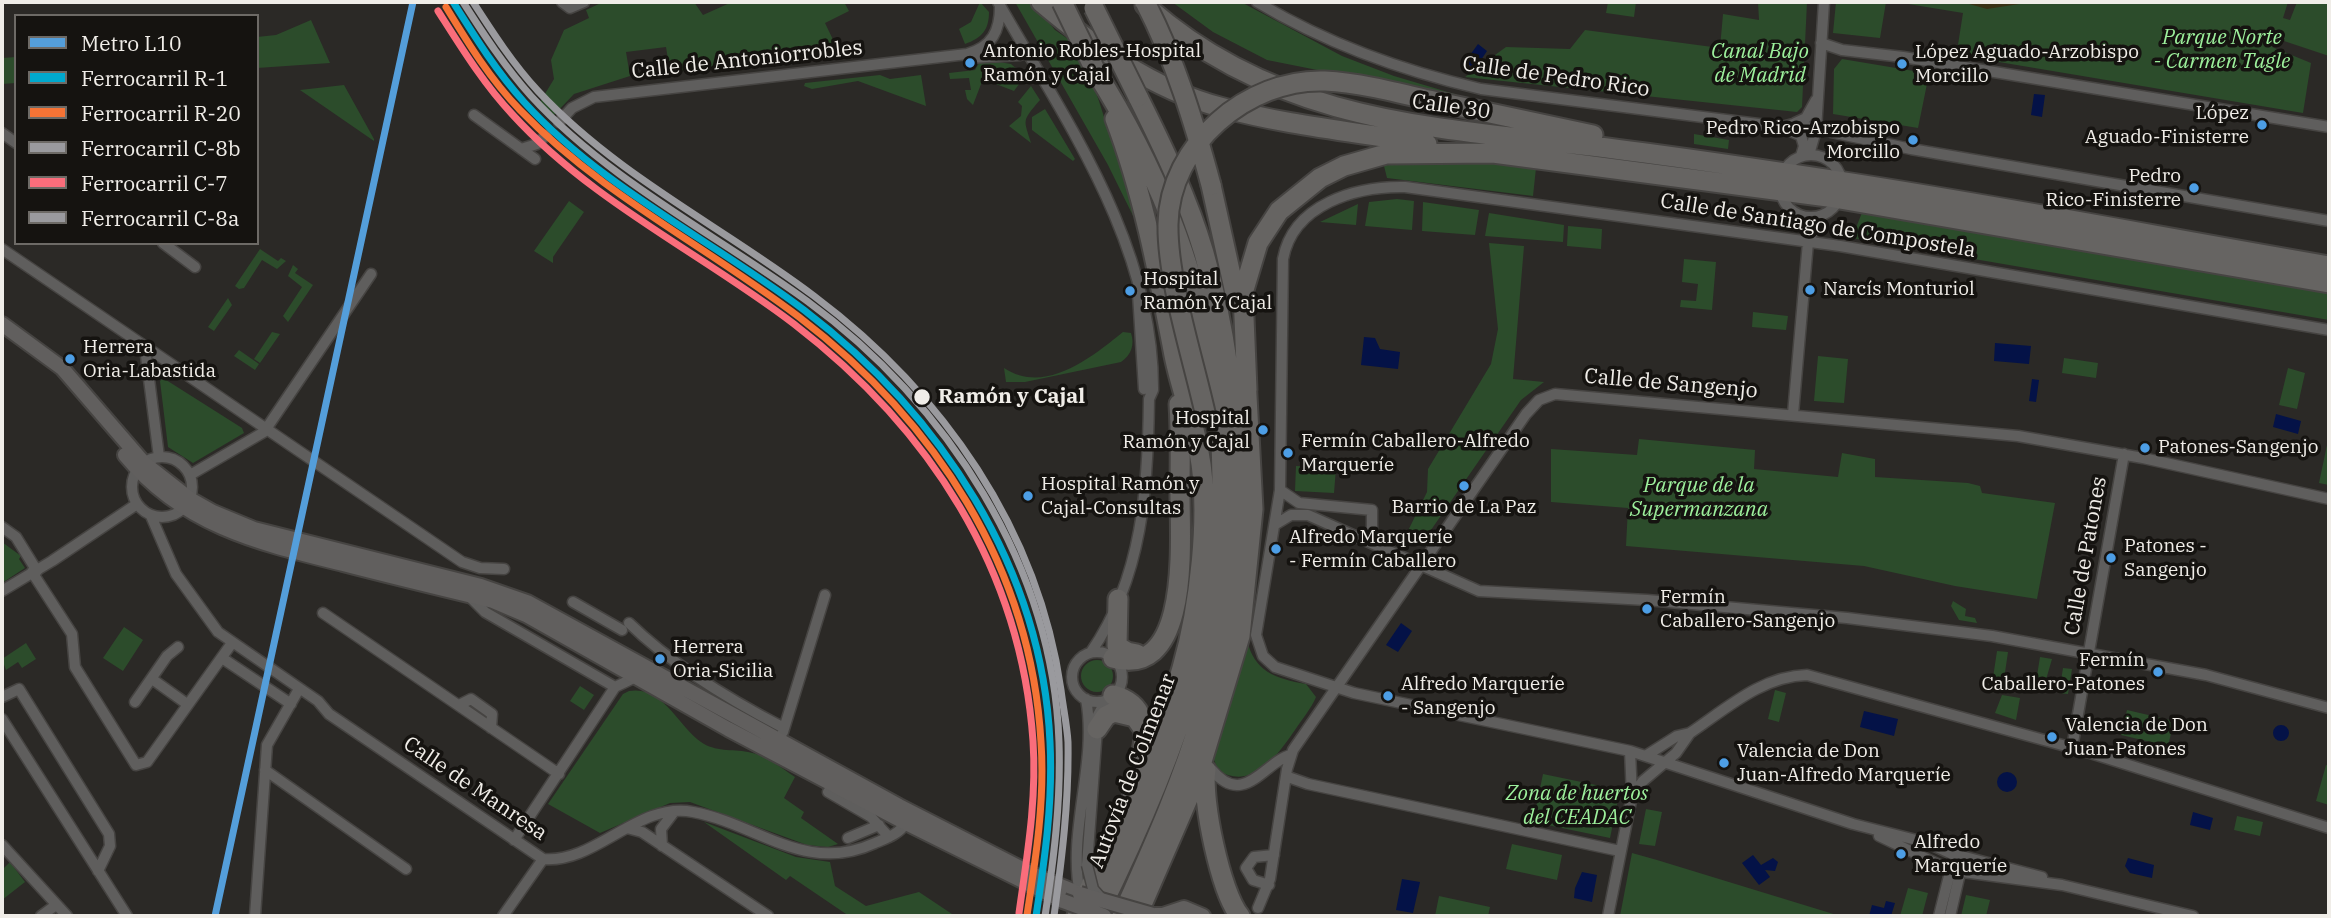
<!DOCTYPE html>
<html>
<head>
<meta charset="utf-8">
<style>
  body { margin:0 }
  #map { position:relative; width:2331px; height:918px; overflow:hidden; background:#2b2926; font-family:"IBM Plex Serif",serif }
  canvas { display:block }
  .frame { position:absolute; inset:0; border:4px solid #f0ede8; pointer-events:none }
  .legend { position:absolute; left:14px; top:14px; width:245px; height:231px; box-sizing:border-box; background:#151310; border:2px solid #6d6a66; margin:0; padding:9px 12px; list-style:none; font-size:21px; color:#f0ede8 }
  .legend li { display:flex; align-items:center; gap:14px; height:35px }
  .legend b { width:35px; border:2px solid #6d6a66 }
</style>
</head>
<body>
<div id="map">
<canvas width="2331" height="918"></canvas>
<div class="frame"></div>
<ul class="legend">
<li><b style="height:9px;background:#549eda"></b>Metro L10</li>
<li><b style="height:9px;background:#00a9ce"></b>Ferrocarril R-1</li>
<li><b style="height:9px;background:#f57335"></b>Ferrocarril R-20</li>
<li><b style="height:9px;background:#9a9a9e"></b>Ferrocarril C-8b</li>
<li><b style="height:9px;background:#fa6d7b"></b>Ferrocarril C-7</li>
<li><b style="height:9px;background:#9a9a9e"></b>Ferrocarril C-8a</li>
</ul>
</div>
<script>
const context = document.querySelector('canvas').getContext('2d');
context.lineJoin = 'round';
function paint(path, color) { context.fillStyle = color; context.fill(path, 'evenodd'); }
function strokePath(path, color, width, dash) { context.strokeStyle = color; context.lineWidth = width; context.lineCap = dash ? 'butt' : 'round'; context.setLineDash(dash || []); context.stroke(path); }
function drawText(font, color, halo, rows, align = 'center') {
  context.font = font + ' "IBM Plex Serif",serif'; context.lineWidth = 7; context.setLineDash([]); context.textBaseline = 'middle'; context.strokeStyle = halo; context.fillStyle = color; for (const [text, x, y, turn = 0] of rows) {
    context.save(); context.translate(x, y); context.rotate((+turn || 0) * Math.PI / 180); context.textAlign = isNaN(turn) ? turn : align; if (halo) context.strokeText(text, 0, 0); context.fillText(text, 0, 0); context.restore();
  }
}
paint(new Path2D(`
  M603 2H694L703 15 732 2H844L849 11 825 23 839 52 670 72 666 47 626 52 630 76 574 94 553 116 540 102 554 79 551 60 564 30 589 18 586 10Z
  M980 2 989 12C989 30 982 38 965 44L959 29 971 22Z
  M1015 2H1032L1055 30 1074 43 1098 98 1140 230 1108 165Z
  M1172 2H1241L1342 56 1394 76 1488 104 1267 60 1213 32Z
  M1608 2H1636L1634 17 1606 13Z
  M1758 2H1807L1802 107 1797 112 1465 77 1506 47 1570 49 1585 30 1720 48 1723 14 1759 20Z
  M1836 2H1886L1880 38 1833 33Z
  M1896 2H2288L2283 18 2290 20 2297 2H2329V56L2275 38 2272 47 2311 63 2303 113 1969 57 1957 51 1963 13Z
  M311 20 330 63 257 68V37L276 35Z
  M16 57V83L2 84V58Z
  M1842 59 1926 73 1928 79 1918 128 1833 114 1834 69Z
  M993 61 1011 64 1025 76 1014 91 983 79 973 105 967 99 965 90H971L969 78 950 79 949 73 975 70 979 63Z
  M880 75 890 79 921 75 926 106 858 81 812 89 804 86 805 83Z
  M344 85 374 139V141L300 90Z
  M1031 86 1040 100C1021 122 1024 119 1031 143L1009 126 1021 116 1022 106 1018 102Z
  M1045 109 1075 159 1073 161 1032 130V117Z
  M1694 134 1729 140 1728 149 1694 144Z
  M1447 159 1536 168 1533 196 1387 178 1383 162Z
  M1397 199 1414 201 1412 230 1365 226 1369 202Z
  M569 201 584 212 553 257V263L534 251Z
  M1423 202 1479 210 1475 235 1422 231Z
  M1358 204 1356 225 1320 222Z
  M1863 210 2329 292V320L1852 238Z
  M1489 213 1564 225 1563 242 1485 236Z
  M1568 226 1602 229 1601 249 1567 246Z
  M1489 243 1524 246 1513 379 1544 382 1521 400 1422 543 1403 541 1427 492 1428 469 1491 364 1498 329Z
  M260 249 278 261 281 258 286 261 277 269 262 260 244 288 239 289 235 286Z
  M1684 259 1716 262 1712 310 1680 307 1681 300 1696 301 1698 284 1682 282Z
  M293 265 298 269 295 273 313 285 288 322 283 316 302 287 288 276Z
  M228 298 232 305 214 331 208 327Z
  M1753 312 1788 316 1786 330 1752 327Z
  M272 332 280 334 260 363 254 359Z
  M1123 332 1131 333C1135 345 1131 355 1121 362L1025 382H1006L1004 368C1045 395 1091 358 1123 332Z
  M239 350 259 364 255 370 234 356Z
  M1818 356 1848 359 1844 403 1814 401Z
  M2064 358 2098 363 2096 378 2062 373Z
  M2288 368 2305 373 2297 409 2279 405Z
  M163 378 242 428 244 433 193 463 168 447 160 381Z
  M1639 439 1755 450 1754 469 1838 477 1842 453 1875 459V477L1968 483 1980 486 1982 493 2055 503 2037 599 1955 586 1864 566 1626 546 1628 508 1551 502V449L1637 455Z
  M2327 445 2329 446V485L2319 483Z
  M1296 466 1336 468 1334 493 1295 491Z
  M2 542 21 556 19 559 25 568 2 583Z
  M1953 601 1966 609 1965 616 1975 618 1977 623 1959 620 1951 606Z
  M124 627 143 640 123 671 103 658Z
  M1247 639C1253 671 1276 679 1306 684L1316 697C1311 709 1302 719 1295 730 1276 757 1254 790 1218 771L1213 757Z
  M26 643 36 659 22 668 18 662 6 670 2 659Z
  M1997 651 2008 652 2002 693 1991 691Z
  M2040 657 2052 659 2043 690 2035 688Z
  M1081 676a16 16 0 1 1 32 0a16 16 0 1 1-32 0Z
  M2063 668 2072 669 2068 694 2059 693Z
  M580 686 594 695 584 710 570 701Z
  M1775 690 1786 693 1779 722 1768 719Z
  M629 691C663 685 678 726 701 742 715 752 732 749 748 752 766 755 780 767 795 777L784 798 804 812 801 818 838 844 828 847 807 845 690 802 670 803 600 833 548 804 623 694Z
  M2002 695 2020 698 2016 720 1995 713Z
  M2127 710 2174 721 2168 746 2121 735Z
  M2326 765 2329 766V805L2316 801Z
  M1543 774 1620 790 1610 838 1533 822Z
  M1646 809 1662 812 1655 846 1639 844Z
  M2237 816 2263 822 2260 836 2234 830Z
  M704 822 796 857 830 862 835 886 866 906 919 892 955 916H849L790 876 786 880Z
  M1512 844 1562 855 1557 880 1506 869Z
  M1632 853 1657 860 1840 916H1620Z
  M10 862 25 882 2 900V870Z
  M1908 888 1928 893 1922 916H1900Z
  M1966 895 1990 900 1986 916H1961Z
  M1439 896 1490 907 1488 916H1435Z`), '#2c4c2b');
paint(new Path2D(`
  M1962 2H2026V3L1987 9Z`), '#383114');
paint(new Path2D(`
  M1478 44 1487 51 1475 69 1465 62Z
  M2034 94 2045 95 2042 117 2031 115Z
  M1364 337 1375 338 1380 349 1400 352 1398 369 1361 365Z
  M1995 343 2031 346 2029 364 1994 361Z
  M2032 379 2039 380 2036 402 2029 401Z
  M2276 414 2301 421 2298 434 2273 427Z
  M1401 623 1412 631 1398 652 1386 645Z
  M1864 711 1898 719 1894 736 1860 727Z
  M2273 733a8 8 0 1 1 16 0a8 8 0 1 1-16 0Z
  M1997 782a10 10 0 1 1 20 0a10 10 0 1 1-20 0Z
  M2193 812 2213 818 2210 830 2190 825Z
  M1753 855 1761 865 1773 858 1778 862 1775 871 1765 870 1770 877 1759 885 1742 863Z
  M2128 858 2154 865 2152 878 2130 873 2125 866Z
  M1582 872 1597 875 1592 902 1574 898 1575 888Z
  M1402 879 1420 882 1413 913 1396 910Z
  M1886 901 1895 903 1891 916H1869L1872 905 1884 908Z`), '#041247');
const street = new Path2D(`
  M562 2 570 8 584 2
  M998 2C1067 123 1154 245 1153 390L1149 399C1148 487 1143 577 1091 652
  M1257 2C1327 44 1403 71 1481 89L1782 127 1801 136 1804 146 1801 156
  M1821 43 1842 50 1903 57 2329 127
  M970 58 1020 55 1026 52
  M474 115 535 159
  M559 122 572 108 594 97 967 54C992 47 1000 31 1000 6
  M1795 123 1806 118 1816 100
  M1782 127 1793 124 1911 149 2329 221
  M2 133 16 143
  M521 149 537 144 546 135
  M1780 186a31 31 0 1 1 62 0a31 31 0 1 1-62 0Z
  M1809 155 1816 130 1824 2
  M163 243 195 267
  M2 249 462 562 480 568 504 569
  M1138 294 1144 389
  M145 348 159 457
  M1793 414 1808 242 1821 216
  M132 487a30 30 0 1 1 60 0a30 30 0 1 1-60 0Z
  M190 475 264 432 371 274
  M1280 490 1299 503 1372 510V541
  M151 516 176 574 218 632 318 701 329 714 543 859C596 864 638 801 693 812 758 824 805 875 875 843 887 838 899 834 906 823
  M1276 524 1291 515H1308L1479 591 1647 600 1847 618 1992 636 2206 675 2329 708
  M2 527 16 537 37 571
  M32 572 72 634 75 667 136 765 147 762 232 643
  M2 591 52 561 137 504
  M470 597 485 612 615 687
  M573 602 622 630
  M323 613 559 774
  M629 623C672 665 730 700 784 728
  M1072 677a25 25 0 1 1 50 0a25 25 0 1 1-50 0Z
  M222 658 291 704
  M152 679 187 704
  M2 697 19 689 109 834 110 846 98 871
  M135 702 167 656 178 647
  M459 705 471 699 492 714 491 728
  M2 719 127 916
  M783 732 825 595
  M2072 748 2124 454
  M1647 755 1677 736 1690 733C1727 708 1762 676 1807 675L2084 751 2329 828
  M265 770 406 869
  M1212 770C1244 809 1266 760 1291 755
  M1288 777 1308 784 1620 851
  M828 792 871 817 889 837
  M1633 795 1643 781 1676 753 1690 733
  M627 828 642 832 768 916
  M1879 836 1948 869
  M848 838 879 825
  M514 840 615 687 636 677
  M2 845 67 916
  M662 846 661 829 674 812
  M1965 857 2042 877
  M1087 865 1098 715 1107 699
  M1963 872 2062 885 2193 916
  M1960 873 1967 863 1959 853 1952 854 1928 843 1853 824 1630 751 1354 693 1275 667 1263 656 1256 635 1280 490 1283 259C1293 204 1356 186 1405 187L1840 246 2329 330
  M1269 885 1253 880 1246 868 1254 857 1274 855
  M1080 894C1067 830 1098 763 1086 699
  M1258 908 1270 879 1287 769 1293 750 1526 414 1539 400 1555 394 2018 436 2143 458 2329 499
  M41 916 56 905
  M255 916 267 745 299 689
  M503 916 543 859
  M1608 916 1632 796 1630 751
  M1939 916 1950 872
  M1950 916 1960 873`);
const secondary = new Path2D(`
  M2 324 62 368 144 463 190 499 213 512 254 529 481 586 527 602 899 806 1034 875 1080 894
  M125 455C184 526 258 543 343 564 393 577 443 589 493 601L526 615 728 729 906 823 1063 901
  M1153 915H1163L1184 908 1203 916`);
const highway = new Path2D(`
  M1041 2C1093 46 1152 89 1220 107 1288 126 1358 132 1427 144
  M1145 5C1271 118 1422 127 1582 145 1667 155 1753 168 1838 181 2002 206 2166 238 2329 266
  M1096 72C1212 256 1255 463 1195 675 1171 758 1135 839 1097 916
  M1429 100 1593 135
  M1211 185 1237 302
  M1247 390 1243 293 1258 243 1279 211 1320 178 1344 166 1386 154 1493 153 1828 197 2329 283
  M1118 599 1117 646 1127 652 1137 654
  M1113 658C1191 680 1180 540 1180 495 1180 465 1181 434 1179 404
  M1113 695C1144 703 1149 729 1140 758
  M1097 729 1106 716 1114 712 1135 717 1142 727
  M1206 770C1201 799 1221 894 1240 916
  M1077 916C1113 835 1158 754 1182 668 1199 609 1211 513 1199 452 1193 418 1179 385 1173 350 1158 272 1143 193 1115 119
  M1122 916C1151 851 1182 783 1202 714 1246 563 1247 404 1204 253 1188 199 1163 147 1138 97
  M1137 916 1197 778 1240 636 1253 509 1246 377`);
strokePath(street, '#464442', 13);
strokePath(secondary, '#464442', 18);
strokePath(highway, '#464442', 23);
strokePath(street, '#5f5e5d', 10);
strokePath(secondary, '#615f5e', 14);
strokePath(highway, '#666462', 19);
const streetBridge = new Path2D(`
  M1087 865 1093 889 1101 898`);
const secondaryBridge = new Path2D(`
  M1080 894 1153 915
  M1063 901 1104 916`);
const highwayBridge = new Path2D(`
  M1062 2 1096 72
  M1145 2C1175 60 1194 122 1211 185
  M1094 8 1138 97
  M1206 417C1194 361 1167 280 1168 224 1169 145 1248 78 1325 81 1360 83 1395 92 1429 100`);
strokePath(streetBridge, '#464442', 13, []);
strokePath(secondaryBridge, '#464442', 18, []);
strokePath(highwayBridge, '#464442', 23, []);
strokePath(streetBridge, '#5f5e5d', 10);
strokePath(secondaryBridge, '#615f5e', 14);
strokePath(highwayBridge, '#666462', 19);
strokePath(new Path2D(`
  M453 2C475 37 496 71 524 102 603 189 712 240 804 310 940 414 1042 567 1050 742 1053 801 1045 858 1036 916`), '#00a9ce', 7);
strokePath(new Path2D(`
  M446 7C468 43 490 79 520 110 602 195 706 246 799 317 935 421 1031 567 1041 742 1045 800 1036 857 1027 915`), '#f57335', 7);
strokePath(new Path2D(`
  M463 2C484 35 505 67 531 96 609 181 715 234 807 301 947 403 1053 566 1059 742 1061 801 1054 858 1045 916`), '#9a9a9e', 7);
strokePath(new Path2D(`
  M438 11C461 47 483 83 512 114 592 202 701 253 794 324 929 428 1021 568 1033 741 1037 799 1027 856 1019 913`), '#fa6d7b', 7);
strokePath(new Path2D(`
  M473 2C493 33 513 64 538 91 617 176 723 227 814 296 943 393 1038 529 1061 690 1063 707 1067 725 1068 742 1069 802 1062 858 1054 916`), '#9a9a9e', 7);
strokePath(new Path2D(`
  M215 916 413 2`), '#549eda', 7);
for (const [x, y, r, color] of [
  [970,63,6,"#4d9ee5"],
  [1902,64,6,"#4d9ee5"],
  [2262,125,6,"#4d9ee5"],
  [1913,140,6,"#4d9ee5"],
  [2194,188,6,"#4d9ee5"],
  [1810,290,6,"#4d9ee5"],
  [1130,291,6,"#4d9ee5"],
  [70,359,6,"#4d9ee5"],
  [922,397,9,"#f0ede8"],
  [1263,430,6,"#4d9ee5"],
  [2145,448,6,"#4d9ee5"],
  [1288,453,6,"#4d9ee5"],
  [1464,486,6,"#4d9ee5"],
  [1028,496,6,"#4d9ee5"],
  [1276,549,6,"#4d9ee5"],
  [2111,558,6,"#4d9ee5"],
  [1647,609,6,"#4d9ee5"],
  [660,659,6,"#4d9ee5"],
  [2158,672,6,"#4d9ee5"],
  [1388,696,6,"#4d9ee5"],
  [2052,737,6,"#4d9ee5"],
  [1724,763,6,"#4d9ee5"],
  [1901,854,6,"#4d9ee5"]
]) { const dot = new Path2D(); dot.arc(x, y, r, 0, 2 * Math.PI); context.fillStyle = color; context.fill(dot); strokePath(dot, '#151310', 2.5); }
drawText('19px', '#f0ede8', '#151310', [
  ["Antonio Robles-Hospital",983,52],
  ["Ramón y Cajal",983,76],
  ["López Aguado-Arzobispo",1915,53],
  ["Morcillo",1915,77],
  ["López",2249,114,"right"],
  ["Aguado-Finisterre",2249,138,"right"],
  ["Pedro Rico-Arzobispo",1900,129,"right"],
  ["Morcillo",1900,153,"right"],
  ["Pedro",2181,177,"right"],
  ["Rico-Finisterre",2181,201,"right"],
  ["Hospital",1143,280],
  ["Ramón Y Cajal",1143,304],
  ["Narcís Monturiol",1823,290],
  ["Herrera",83,348],
  ["Oria-Labastida",83,372],
  ["Hospital",1250,419,"right"],
  ["Ramón y Cajal",1250,443,"right"],
  ["Fermín Caballero-Alfredo",1301,442],
  ["Marqueríe",1301,466],
  ["Patones-Sangenjo",2158,448],
  ["Hospital Ramón y",1041,485],
  ["Cajal-Consultas",1041,509],
  ["Barrio de La Paz",1464,508,"center"],
  ["Alfredo Marqueríe",1289,538],
  ["- Fermín Caballero",1289,562],
  ["Patones -",2124,547],
  ["Sangenjo",2124,571],
  ["Fermín",1660,598],
  ["Caballero-Sangenjo",1660,622],
  ["Herrera",673,648],
  ["Oria-Sicilia",673,672],
  ["Fermín",2145,661,"right"],
  ["Caballero-Patones",2145,685,"right"],
  ["Alfredo Marqueríe",1401,685],
  ["- Sangenjo",1401,709],
  ["Valencia de Don",2065,726],
  ["Juan-Patones",2065,750],
  ["Valencia de Don",1737,752],
  ["Juan-Alfredo Marqueríe",1737,776],
  ["Alfredo",1914,843],
  ["Marqueríe",1914,867]
], 'left');
drawText('italic 21px', '#9df09c', '#151310', [
  ["Parque Norte",2222,38],
  ["- Carmen Tagle",2222,62],
  ["Canal Bajo",1760,52],
  ["de Madrid",1760,76],
  ["Parque de la",1699,486],
  ["Supermanzana",1699,510],
  ["Zona de huertos",1577,794],
  ["del CEADAC",1577,818]
]);
drawText('21px', '#f0ede8', '#151310', [
  ["Calle de Antoniorrobles",747,60,-6],
  ["Calle de Pedro Rico",1556,77,8],
  ["Calle 30",1451,107,8],
  ["Calle de Santiago de Compostela",1818,226,9],
  ["Calle de Sangenjo",1671,384,5],
  ["Calle de Patones",2086,556,-80],
  ["Autovía de Colmenar",1133,771,-69],
  ["Calle de Manresa",475,789,34]
]);
drawText('bold 21px', '#f0ede8', '#151310', [
  ["Ramón y Cajal",938,397]
], 'left');
</script>
</body>
</html>
